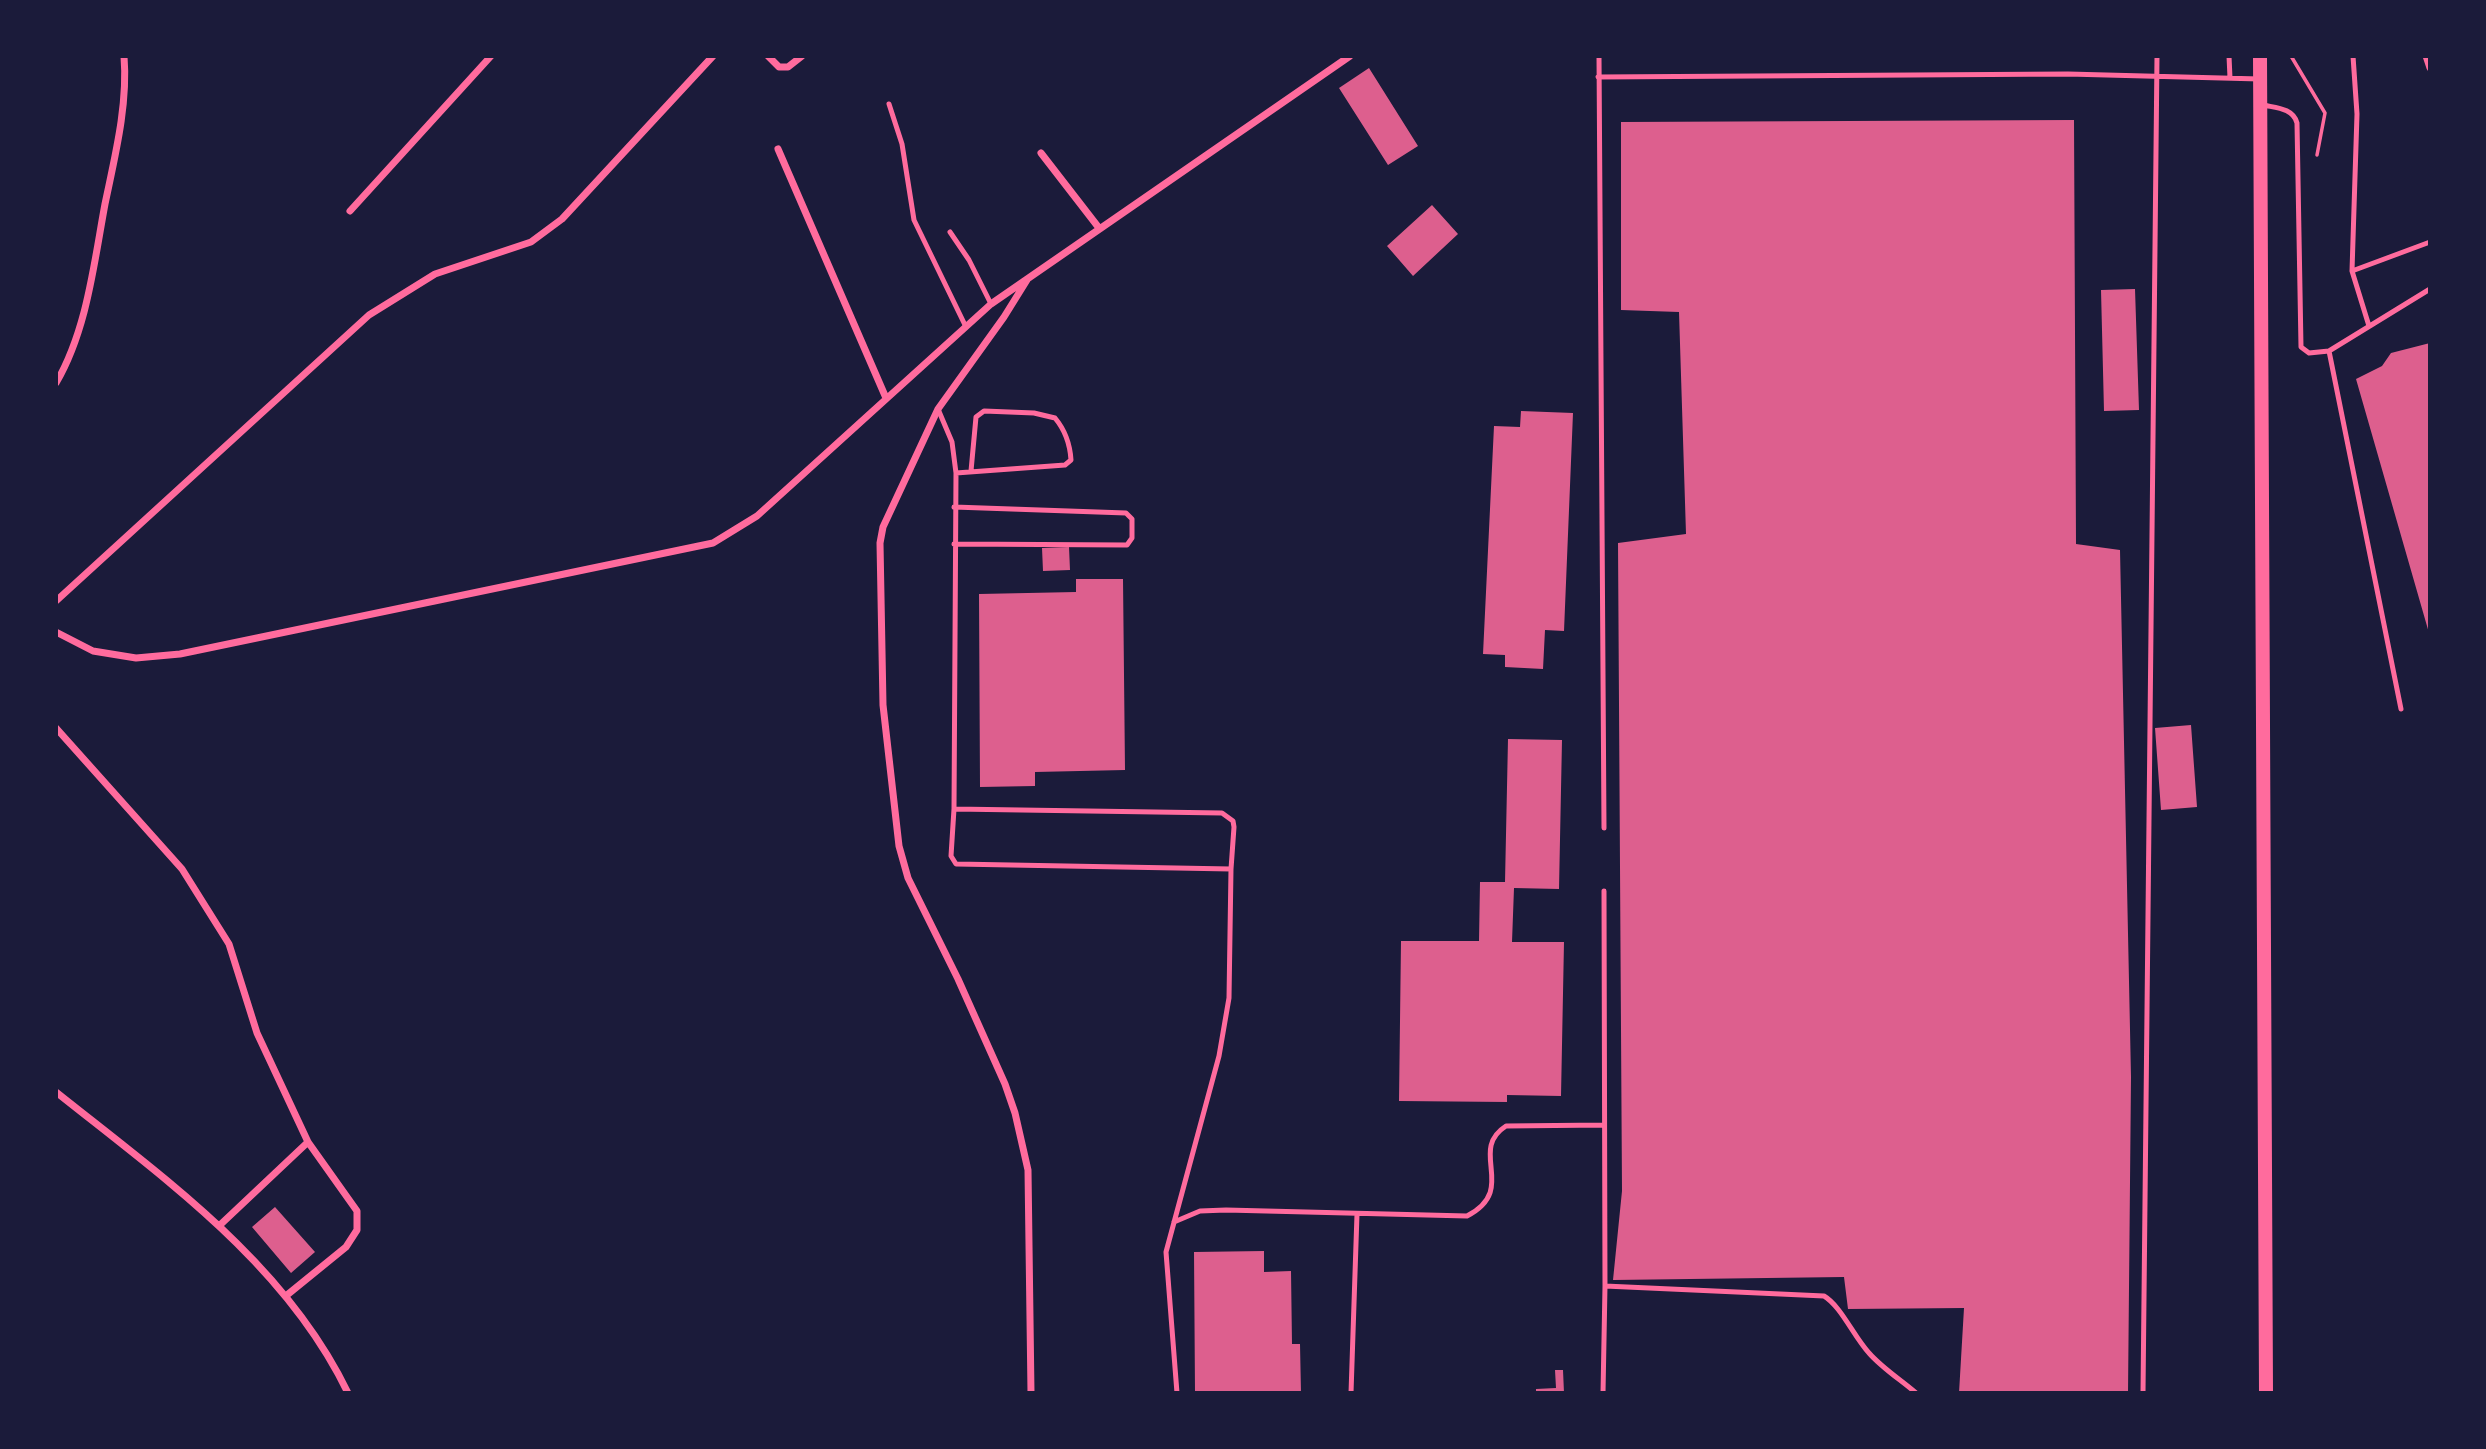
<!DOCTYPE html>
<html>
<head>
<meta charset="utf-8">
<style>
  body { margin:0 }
  #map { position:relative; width:2486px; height:1449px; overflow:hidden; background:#1b1b3a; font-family:Raleway,sans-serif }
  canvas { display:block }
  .frame { position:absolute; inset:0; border:58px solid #1b1b3a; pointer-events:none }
</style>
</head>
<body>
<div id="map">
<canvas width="2486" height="1449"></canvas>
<div class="frame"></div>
</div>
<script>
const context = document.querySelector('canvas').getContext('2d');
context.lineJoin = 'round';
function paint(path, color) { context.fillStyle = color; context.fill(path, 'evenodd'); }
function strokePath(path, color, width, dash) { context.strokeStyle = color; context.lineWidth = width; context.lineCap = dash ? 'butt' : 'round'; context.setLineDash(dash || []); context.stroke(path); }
paint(new Path2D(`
  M1369 68 1418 146 1388 165 1339 88Z
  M2074 120 2076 544 2120 550 2131 1077 2128 1393H1959L1964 1308 1848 1309 1844 1277 1613 1280 1622 1191 1618 543 1686 534 1679 312 1621 310V122Z
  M1432 205 1458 234 1413 276 1387 246Z
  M2135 289 2139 410 2104 411 2101 290Z
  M2430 343V633H2429L2356 379 2382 366 2391 353Z
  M1521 411 1573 413 1564 631 1545 630 1543 669 1505 667V655L1483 654 1494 426 1520 427Z
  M1069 547 1070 570 1043 571 1042 548Z
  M1076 579H1123L1125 770 1035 772V786L980 787 979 594 1076 592Z
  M2191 725 2197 807 2161 810 2155 728Z
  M1508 739 1562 740 1559 889 1514 888 1512 942H1564L1561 1096 1507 1095V1102L1399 1101 1401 941H1479L1480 882H1505Z
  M275 1207 315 1252 291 1273 252 1227Z
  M1264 1251V1272L1291 1271 1292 1344H1300L1301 1393H1195L1194 1252Z
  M1555 1370H1563L1564 1393H1536V1389L1556 1388Z`), '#dd5f8e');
strokePath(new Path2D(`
  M2291 56 2325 113 2317 155`), '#ff6b9d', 3.5);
strokePath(new Path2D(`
  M1599 56 1604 828
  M2229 56 2230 78
  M2353 56 2357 114 2352 271 2369 326
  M1598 77 2068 74 2260 79
  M889 104 902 144 914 220 965 325
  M2263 105C2276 108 2293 108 2297 123L2301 347 2309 353 2329 351 2430 289
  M950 232 969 260 991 304
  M2352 271 2430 242
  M2329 351 2401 709
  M938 409 952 442 956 473 954 809 951 856 956 864 1231 869 1234 827 1233 821 1222 813 954 809
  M956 473 1065 465 1071 460C1070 444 1065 430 1055 418L1034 413 984 411 976 417 971 471
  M954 507 1126 513 1132 519V538L1127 545 954 544
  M1174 1222 1200 1211 1226 1210 1467 1216C1519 1189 1467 1151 1506 1126L1604 1125
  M1605 1286 1824 1296C1841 1306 1854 1337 1869 1353 1882 1368 1901 1380 1916 1393
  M1177 1393 1166 1252 1219 1056 1229 998 1231 869
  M1351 1393 1357 1214
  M1603 1393 1605 1286 1604 891
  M2143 1393 2157 56`), '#ff6b9d', 5);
strokePath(new Path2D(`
  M768 56 779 67H788L802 56
  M2426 56 2430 68
  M778 149 886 398
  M1041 153 1099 228
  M350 211 491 56
  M1027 280 1004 317 938 409 883 527 880 543 883 705 899 846 908 878 958 979 1005 1084 1015 1113 1028 1170 1031 1393
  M56 383C87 330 94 263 105 204 115 156 128 105 124 56
  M56 601 369 315 435 274 531 242 562 219 713 56
  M56 632 93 651 136 658 180 654 713 543 757 516 991 304 1350 56
  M56 728 182 869 229 944 257 1033 308 1142 357 1211V1230L346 1247 287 1295
  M56 1092C165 1179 286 1264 348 1393
  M220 1225 308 1142`), '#ff6b9d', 7);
strokePath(new Path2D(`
  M2260 56 2266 1393`), '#ff6b9d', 14);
</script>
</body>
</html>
